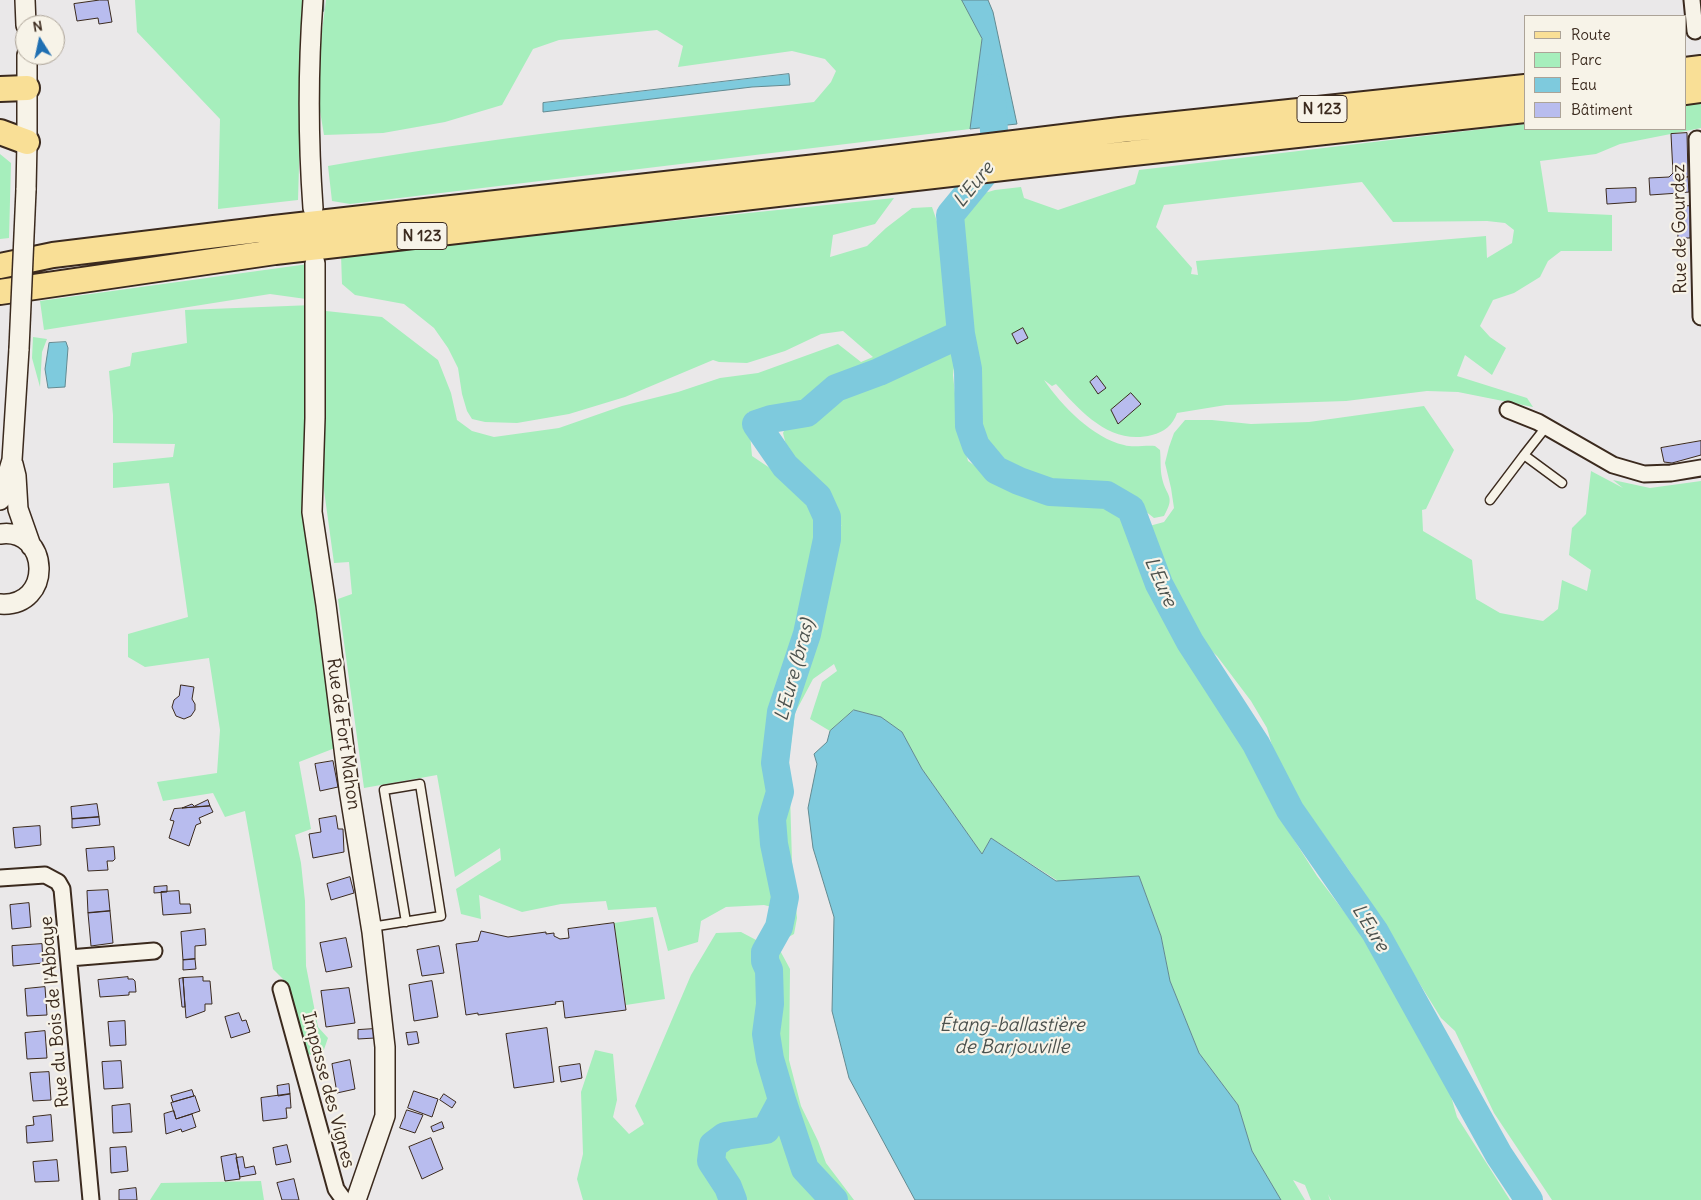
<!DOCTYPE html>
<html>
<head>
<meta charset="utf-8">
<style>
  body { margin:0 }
  #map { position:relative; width:1701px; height:1200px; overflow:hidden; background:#eae8e9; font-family:Delius,sans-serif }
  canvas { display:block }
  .legend { position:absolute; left:1524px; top:15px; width:162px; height:115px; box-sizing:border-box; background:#f7f3e8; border:1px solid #aca397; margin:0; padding:6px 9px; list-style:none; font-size:15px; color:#3b2a1e }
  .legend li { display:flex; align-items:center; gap:10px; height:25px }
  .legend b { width:25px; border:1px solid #aca397 }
  .north { position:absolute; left:15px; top:15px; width:50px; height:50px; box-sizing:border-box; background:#f7f3e8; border:1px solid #aca397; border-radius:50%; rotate:350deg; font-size:14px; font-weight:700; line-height:20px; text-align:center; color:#3b2a1e }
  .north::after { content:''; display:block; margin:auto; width:18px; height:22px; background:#1f6fb2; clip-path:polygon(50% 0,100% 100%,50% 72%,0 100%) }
</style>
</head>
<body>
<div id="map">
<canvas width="1701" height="1200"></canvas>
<ul class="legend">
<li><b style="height:6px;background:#f9df96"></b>Route</li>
<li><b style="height:14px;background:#a6eebc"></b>Parc</li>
<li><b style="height:14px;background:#7ecadd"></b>Eau</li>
<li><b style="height:14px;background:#b8bcee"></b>Bâtiment</li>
</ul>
<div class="north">N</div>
</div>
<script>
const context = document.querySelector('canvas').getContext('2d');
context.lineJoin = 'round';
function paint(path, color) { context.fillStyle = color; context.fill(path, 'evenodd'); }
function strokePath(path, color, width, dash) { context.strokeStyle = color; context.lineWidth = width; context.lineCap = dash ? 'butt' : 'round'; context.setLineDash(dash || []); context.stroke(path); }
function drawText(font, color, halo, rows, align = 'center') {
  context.font = font + ' Delius,sans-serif'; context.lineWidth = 4.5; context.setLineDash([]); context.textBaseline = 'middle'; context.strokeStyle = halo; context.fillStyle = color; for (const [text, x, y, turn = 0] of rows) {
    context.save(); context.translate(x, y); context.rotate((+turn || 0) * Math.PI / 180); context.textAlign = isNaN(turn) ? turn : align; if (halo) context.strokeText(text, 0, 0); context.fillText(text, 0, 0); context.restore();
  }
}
paint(new Path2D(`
  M135 0H304L298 200 218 209 220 119 137 32Z
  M326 0H964L982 39 970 129 350 204 332 201 328 166C489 137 652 121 814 102L831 82 836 71 825 59 792 51 678 67 683 46 657 30 559 40 533 49 502 105 445 122 383 133 324 135 320 111 318 62Z
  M1701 103V128L1620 144 1596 154 1540 161 1548 212 1612 215V251H1561L1548 261 1540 277 1514 293 1493 300 1480 326 1490 337 1506 348 1492 375 1465 355 1457 376 1527 398 1533 407 1458 392 1427 391 1346 401 1226 405 1177 413C1173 425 1164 432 1152 435 1111 446 1081 412 1056 384L1052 386 1044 380C1062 406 1093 438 1124 445 1133 448 1145 445 1155 446L1160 450C1161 459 1160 469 1162 478 1166 497 1176 495 1164 516L1154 518 1126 496 1097 481 1069 483H1034L1009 469 983 448 977 420 980 385 977 371 969 359 967 331 962 300 960 252 956 217 974 196 995 190 1021 187 1024 198 1058 210 1135 184 1139 170 1525 124V129H1685V105ZM1362 182 1393 222 1487 221 1505 223 1514 230 1512 243 1487 258 1486 236 1196 261 1198 275 1191 274 1192 268 1156 227 1164 205Z
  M0 154 11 163 9 238 0 239Z
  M894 198 875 224 833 235 830 257 867 246 886 228 912 208 932 207 943 239 942 265 949 294 956 350 953 375 958 422 968 461 1004 486 1039 498 1061 497 1103 501 1122 512 1166 614 1221 696 1282 821 1317 876 1393 976 1444 1072 1457 1117 1510 1200H1331L1328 1194 1330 1200H1311L1305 1185 1293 1180 1305 1200H1281L1252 1151 1238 1105 1199 1053 1170 981 1161 936 1139 876 1058 881 991 838 982 854 922 769 902 732 881 717 854 710 830 731 810 719 822 682 837 671 834 664 813 679 795 713 789 759 792 862 797 918 794 934 785 939 772 907 764 905 726 907 701 921 698 942 668 951 656 907 608 910 606 901 561 904 522 912 479 895 481 919 461 914 456 889 501 860 500 848 455 877 437 775 364 788 338 599 352 594 349 562 334 563 323 483 326 311 382 317 438 360 451 393 457 420 472 431 494 437 559 428 622 406 678 392 720 378 758 373 838 344 861 362 873 357 843 331 821 334 785 351 747 363 719 362 713 360 625 397 569 414 517 423 485 422 472 419 467 411 462 394 458 368 448 348 434 328 404 304 355 295 342 284 341 255ZM748 412 791 416 783 433 790 461 842 526 804 491 752 456Z
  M308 264 306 299 270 294 44 330 40 301Z
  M313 305 303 520 335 748 299 762 311 829 295 835 301 863 305 901 306 966 318 1027 328 1038 321 1058 304 1053 288 984 273 969 245 811 225 817 213 793 163 801 157 782 217 773 220 730 209 658 145 667 128 657V634L188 617 169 483 113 488V463L173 457 175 444 113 443V415L109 371 130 366 132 353 187 343 185 310Z
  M33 337 47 339 42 352 40 387 32 358Z
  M1424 406 1454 450 1426 509 1422 510 1423 531 1472 560 1476 599 1500 613 1543 621 1558 609 1562 580 1587 591 1591 570 1569 555 1572 528 1586 514 1591 471 1623 488 1613 480 1650 488 1701 481V1200H1552L1494 1113 1455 1031 1441 1018 1351 873 1301 803 1277 763 1267 728 1251 701 1217 656 1185 626 1164 584 1155 555 1142 528 1164 522 1174 508 1171 488 1165 463 1169 447 1174 433 1185 420H1212L1251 424 1309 422Z
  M653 917 665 999 626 1005 614 923Z
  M741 932 758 941 761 965 776 943 790 969 789 1060 801 1106 818 1141 826 1163 854 1200H583L577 1179 583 1154 581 1092 595 1050 613 1054 617 1100 613 1117 629 1134 644 1124 635 1106 691 975 716 933Z
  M261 1181 264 1200H150L161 1183Z`), '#a6eebc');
const water = new Path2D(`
  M962 0H988L993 12 1017 124 970 129 982 39Z
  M789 74 790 85 752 87 543 112V103Z
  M66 342 68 348 65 387 48 388 45 369 49 343Z
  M854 710 881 717 902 732 922 769 982 854 991 838 1056 881 1139 876 1161 936 1170 981 1199 1053 1238 1105 1252 1151 1281 1200H915L849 1078 832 1011 834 917 813 848 808 808 817 764 814 754 827 742 830 731Z`);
paint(water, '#7ecadd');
strokePath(water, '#638a91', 1);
strokePath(new Path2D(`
  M322 10V0`), '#638a91', 4.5);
strokePath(new Path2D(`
  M991 88 996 159 950 215 961 334 968 369 969 426 976 446 996 470 1019 481 1050 492 1107 495 1131 509 1159 584 1190 642 1256 744 1290 810 1375 932 1499 1155 1529 1200
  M782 1100 805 1169 834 1200
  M733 1200 728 1187 711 1161 713 1145 725 1136 766 1130 782 1100 770 1059 766 1034 770 1004 769 970 765 961V952L779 927 785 897 774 844 772 819 780 792 775 763 781 712 807 634 827 539V517L818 497 785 466 756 424 771 419 807 413 836 388 879 372 961 334`), '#7ecadd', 28);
const building = new Path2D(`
  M100 0H108L112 22 99 24 98 18 77 21 74 4Z
  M1687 133 1688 177 1678 178 1679 193 1650 195 1649 178 1669 177 1673 173 1671 134Z
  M1688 177 1689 192 1679 193 1678 178Z
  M1636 188V202L1607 204 1606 189Z
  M1690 206V238H1678L1677 207Z
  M1023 328 1028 338 1017 344 1012 334Z
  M1097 376 1106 388 1098 394 1090 382Z
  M1131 393 1141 404 1118 424 1111 410Z
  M1701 441V455L1672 463 1664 462 1661 448Z
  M181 685 194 687 192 699 195 704V710L191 716 184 719 176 716 172 707 174 700 179 696Z
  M333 761 338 787 320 791 315 764Z
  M208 800 210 806 182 808 192 804 194 806Z
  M97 804 99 817 72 819 71 807Z
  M210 806 213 812 199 818 201 823 196 825 189 846 169 838 174 821 170 820 174 809Z
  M336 816 338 829H343L344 852 313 858 309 834 321 832 319 819Z
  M99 817 100 825 72 828V819Z
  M40 826 41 845 15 848 13 828Z
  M114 847 115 859 113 861H107L108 870 88 871 86 849Z
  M350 877 354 893 331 900 327 884Z
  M167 886V892L154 893V887Z
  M108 890 110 911 88 913 87 891Z
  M179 891 180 904H190L191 913 163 915 161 892Z
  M29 903 31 927 12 929 10 905Z
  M110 911 113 943 91 946 88 913Z
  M614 923 626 1010 565 1018 563 1001 555 1002 556 1004 478 1015V1013L466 1015 456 944 478 941 481 931 508 937 546 932V934L554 933V936L560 939 569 938 568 929Z
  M205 929 206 945 195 946V959L183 960 181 932Z
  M346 938 352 967 326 972 320 943Z
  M42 944 43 963 13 966 12 946Z
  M439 946 444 973 422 976 417 950Z
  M195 959 196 969 183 970V960Z
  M128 977V979H133L135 981 136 992H129V995L100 997 98 980Z
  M203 977V981H210L212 1004H205V1011L186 1018 183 978Z
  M183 978 185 1007H182L179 979Z
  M432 981 438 1017 414 1021 409 985Z
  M45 987 47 1015 27 1016 25 989Z
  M349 988 355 1023 326 1027 321 991Z
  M239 1013 242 1021 246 1020 250 1032 231 1038 225 1017Z
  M125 1021 126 1045 110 1046 108 1022Z
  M547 1028 554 1082 514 1088 506 1034Z
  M374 1029 375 1038 358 1039V1030Z
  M45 1031 47 1058 27 1059 25 1033Z
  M417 1032 419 1043 408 1045 406 1033Z
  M350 1060 355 1089 337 1093 332 1064Z
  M121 1061 123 1088 104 1089 102 1062Z
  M580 1064 582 1078 561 1082 559 1067Z
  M49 1072 51 1100 33 1101 30 1073Z
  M289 1084 290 1094 278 1096 277 1086Z
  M192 1090 194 1096 173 1102 171 1096Z
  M414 1091 438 1099 432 1117 408 1108Z
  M290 1094 291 1108H286L287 1118 263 1121 261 1098Z
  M444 1094 456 1102 452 1108 440 1100Z
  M195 1096 200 1111 176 1119 171 1103Z
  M130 1104 132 1132 113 1133 112 1106Z
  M407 1110 423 1115 415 1133 400 1128Z
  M174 1111 176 1119 192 1114 196 1127 182 1132 181 1129 166 1134 164 1114Z
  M51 1115 53 1141 27 1143 26 1126 34 1125 33 1117Z
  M442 1122 444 1128 433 1132 431 1127Z
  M431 1138 443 1169 422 1179 409 1147Z
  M287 1145 291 1162 276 1165 273 1148Z
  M126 1147 128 1171 111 1173 110 1148Z
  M236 1154 240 1179 225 1181 221 1157Z
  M243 1157 245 1168 254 1166 256 1174 240 1177 236 1158Z
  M57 1160 59 1181 35 1182 33 1162Z
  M294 1179 299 1200H282L277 1183Z
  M136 1188 137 1200H119V1190Z`);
paint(building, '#b8bcee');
strokePath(building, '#3b2a1e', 1);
const service = new Path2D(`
  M1524 455 1546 427
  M1490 500 1524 455 1562 483
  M371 927 441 916 420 784 384 790 406 922`);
const minor = new Path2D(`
  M1692 0 1695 31
  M1697 139 1701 317
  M1508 410 1538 422 1613 465 1644 474 1671 473 1701 468
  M0 878 45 875 58 882 62 889 91 1200
  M69 958 154 951
  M281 989 336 1189 344 1200`);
const tertiary = new Path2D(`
  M25 0 26 25
  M26 190 27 142V55
  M313 208C308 139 308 69 313 0
  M315 263V418L312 512 326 605 349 789 372 932 385 1047V1116L356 1200
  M13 464 16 476 18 509 31 546
  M0 500 12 460 19 349
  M0 534C50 527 54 608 0 604`);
const primary = new Path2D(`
  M1685 70 1701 68
  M0 89 27 88
  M1685 92 1701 90
  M0 132 27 142
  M0 266 53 255 274 228 843 164 1120 130 1525 87
  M0 292 275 252 1124 154 1525 110`);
strokePath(service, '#3b2a1e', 11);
strokePath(minor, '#3b2a1e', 19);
strokePath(tertiary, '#3b2a1e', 22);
strokePath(primary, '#3b2a1e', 28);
strokePath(service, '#f7f3e8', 8);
strokePath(minor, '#f7f3e8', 15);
strokePath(tertiary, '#f7f3e8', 19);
strokePath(primary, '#f9df96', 24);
const tertiaryBridge = new Path2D(`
  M19 349 26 190`);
strokePath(tertiaryBridge, '#3b2a1e', 22, []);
strokePath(tertiaryBridge, '#f7f3e8', 19);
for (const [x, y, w] of [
  [1322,109,50],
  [422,236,50]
]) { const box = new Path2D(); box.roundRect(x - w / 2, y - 13.5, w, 27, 4); context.fillStyle = '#f7f3e8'; context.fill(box); strokePath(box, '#3b2a1e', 1); }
drawText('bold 16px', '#3b2a1e', null, [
  ["N 123",1322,109],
  ["N 123",422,236]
]);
drawText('18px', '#3b2a1e', '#f7f3e8', [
  ["Rue de Gourdez",1680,229,-91],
  ["Rue de Fort Mahon",343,734,82],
  ["Rue du Bois de l'Abbaye",55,1012,-95],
  ["Impasse des Vignes",328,1090,75]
]);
drawText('italic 19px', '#4c524e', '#f7f3e8', [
  ["L'Eure",974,185,-51],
  ["L'Eure",1160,582,66],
  ["L'Eure (bras)",795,670,-75],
  ["L'Eure",1370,928,58],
  ["Étang-ballastière",1012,1026],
  ["de Barjouville",1012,1048]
]);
</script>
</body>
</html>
